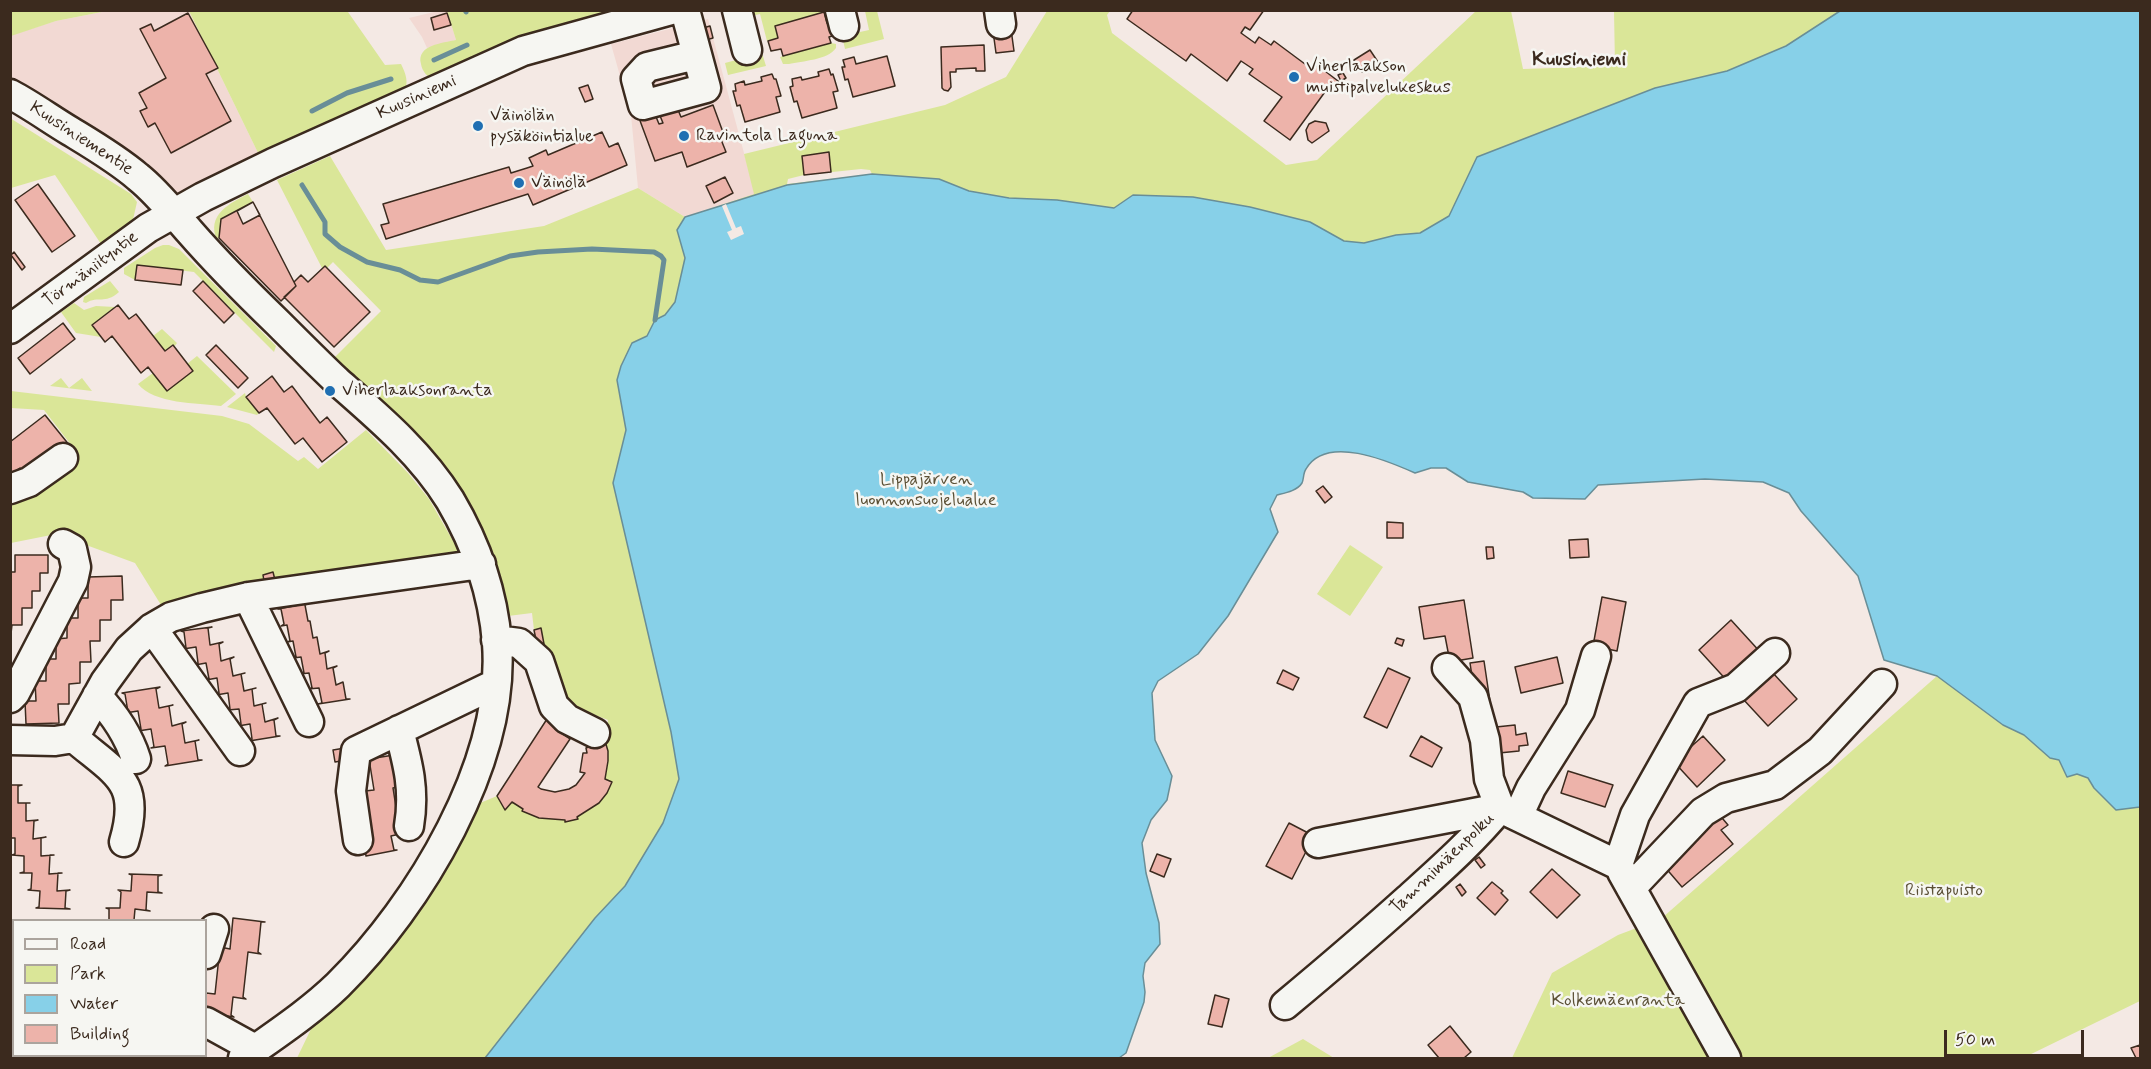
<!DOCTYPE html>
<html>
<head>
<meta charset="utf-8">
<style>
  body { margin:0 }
  #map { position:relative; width:2151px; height:1069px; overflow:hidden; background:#f4e9e4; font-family:Mynerve,sans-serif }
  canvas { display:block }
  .frame { position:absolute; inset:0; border:12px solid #3b2a1e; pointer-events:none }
  .legend { position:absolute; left:12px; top:919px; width:195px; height:138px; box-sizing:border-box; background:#f6f6f2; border:2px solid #aba49d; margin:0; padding:8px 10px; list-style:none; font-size:18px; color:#3b2a1e }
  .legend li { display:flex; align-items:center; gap:12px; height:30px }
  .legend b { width:30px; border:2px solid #aba49d }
  .scale { position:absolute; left:1944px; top:1030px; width:140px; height:27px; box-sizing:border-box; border:3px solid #3b2a1e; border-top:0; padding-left:8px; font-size:18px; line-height:21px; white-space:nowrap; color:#3b2a1e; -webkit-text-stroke:4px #f6f6f2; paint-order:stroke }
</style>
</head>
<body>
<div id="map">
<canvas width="2151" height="1069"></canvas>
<div class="frame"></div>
<ul class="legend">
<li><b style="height:8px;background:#f6f6f2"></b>Road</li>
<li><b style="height:16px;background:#dae698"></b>Park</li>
<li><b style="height:16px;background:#87d0e8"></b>Water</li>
<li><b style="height:16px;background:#edb3aa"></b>Building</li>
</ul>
<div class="scale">50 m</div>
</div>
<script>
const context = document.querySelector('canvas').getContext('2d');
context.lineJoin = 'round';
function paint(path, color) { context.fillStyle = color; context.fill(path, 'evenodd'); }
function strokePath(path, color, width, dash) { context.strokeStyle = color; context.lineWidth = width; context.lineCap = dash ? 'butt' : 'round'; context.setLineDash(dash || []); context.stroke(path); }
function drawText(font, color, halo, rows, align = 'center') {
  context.font = font + ' Mynerve,sans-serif'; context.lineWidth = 5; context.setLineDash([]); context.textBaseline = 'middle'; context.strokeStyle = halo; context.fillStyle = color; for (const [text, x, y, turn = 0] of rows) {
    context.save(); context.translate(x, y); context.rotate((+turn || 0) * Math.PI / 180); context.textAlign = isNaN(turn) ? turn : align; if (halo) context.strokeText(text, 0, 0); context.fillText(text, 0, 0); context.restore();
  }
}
paint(new Path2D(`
  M107 11H189L260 157 182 196 57 113 11 87V35L56 21Z
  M438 11H447L456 40 427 48 422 37 409 18Z
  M708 19 755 194 685 217 638 188 631 115 611 44Z`), '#f2d9d3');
paint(new Path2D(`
  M11 10H107V11L56 21 11 36Z
  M746 10 829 11 833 22 827 23 823 13 775 26 778 38 767 41 760 14 747 17Z
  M189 11H350L348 12 385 65 401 64C406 74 409 82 404 93L260 157Z
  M447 11H631L432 80C427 76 422 71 421 64 416 45 443 43 456 40Z
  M865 11H877L884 39 845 49 842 36 869 30Z
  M1047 11H1110L1107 15 1112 33 1286 165 1317 160 1476 11H1511L1523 69 1615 66 1614 11H2140V1001L2023 1058H1738L1662 918 1937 676 1884 660 1858 576 1801 511 1789 493 1763 482 1705 479 1598 485 1585 499 1533 498 1523 492 1468 482 1446 468H1431L1415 473C1388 461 1325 434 1306 469 1303 473 1304 479 1302 483 1297 491 1285 493 1277 495L1270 509 1278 532 1228 616 1198 654 1158 681 1152 693 1155 740 1172 776 1167 800 1151 820 1142 843 1146 873 1159 923 1160 944 1145 963 1143 976 1145 992 1144 1002 1126 1053 1119 1058H297L311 1029 394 946 448 868 480 803 497 796 505 810 512 802 523 809 522 811 539 818 565 820V822C587 813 602 803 612 782L605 779 608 761 605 741 608 720 564 703 537 645 544 644 541 629 534 630 532 613 508 616 510 628 508 632 486 553 330 362 381 311 333 262 327 268 325 266 322 268 277 180 330 156 386 250 544 226 638 188 685 217 754 194 744 154 945 105 1006 77ZM861 169 870 170 872 174 787 184 788 179 804 175Z
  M831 43 836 44V48C828 60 802 61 789 64H783L780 57Z
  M762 53 766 66 728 75 725 63Z
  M10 118 131 194 137 202 132 224 105 250 55 175 11 188Z
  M248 194 253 202 237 211 217 240C206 215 230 203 248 194Z
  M163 245H169L179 249 276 346 274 352 194 272 137 265 135 280 124 274V268L155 248Z
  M110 281 119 292C104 305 99 295 86 303L83 302 84 297Z
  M74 303 84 310 96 306 115 307 92 325 101 337 76 333 61 312Z
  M162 329 177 343 174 347 172 345 165 351 153 336Z
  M197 356 236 394 221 406C197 403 154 404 138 384L153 373 167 391 192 371 187 364Z
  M61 378 69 388 82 378 92 391 50 386Z
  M11 391 222 416 249 424 298 461 304 457 318 469 366 430 408 473 429 499 464 560 166 613 135 563 78 542 51 535 11 543V501L75 450 44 410 11 408Z
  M245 393 246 397 259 413 257 415 227 407Z
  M1350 545 1383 567 1350 616 1317 594Z
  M1642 926 1716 1058H1512L1552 973 1618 935Z
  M1303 1039 1334 1058H1268Z`), '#dae698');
const water = new Path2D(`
  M1840 11H2140V807L2116 810 2094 788 2088 778 2077 774 2067 777 2059 760 2050 758 2024 735 2003 725 1937 676 1884 660 1858 576 1801 511 1789 493 1763 482 1705 479 1598 485 1585 499 1533 498 1523 492 1468 482 1446 468H1431L1415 473C1388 461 1326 434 1306 469 1303 473 1304 479 1302 483 1297 491 1285 493 1277 495L1270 509 1278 532 1228 616 1198 654 1158 681 1152 693 1155 740 1172 776 1167 800 1151 820 1142 843 1146 873 1159 923 1160 944 1145 963 1143 976 1145 992 1144 1002 1126 1053 1119 1058H485L595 918 625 886 663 823 679 779 671 732 613 483 626 430 617 380 621 366 632 343 647 336 655 320 665 315 675 302 685 258 677 230 685 217 787 185 872 174 939 179 969 191 1009 198 1057 200 1114 208 1133 195 1193 197 1250 207 1310 222 1344 241 1364 243 1396 235 1420 233 1449 216 1477 157 1655 88 1727 71 1786 46Z`);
paint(water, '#87d0e8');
strokePath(water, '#698e97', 1.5);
paint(new Path2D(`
  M726 204 736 228 741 226 744 234 731 240 727 232 732 230 722 206Z`), '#f4e9e4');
strokePath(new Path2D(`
  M465 10 466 12
  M434 60 467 45
  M312 111 347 93 391 79
  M302 185 325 222V234L340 247 367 262 400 270 420 280 438 282 510 256 538 252 592 249 654 252 661 256 664 260 655 320`), '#698e97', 5);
const building = new Path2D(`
  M1133 10H1264L1250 30 1245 27 1241 33 1255 43 1259 37 1271 45 1274 41 1313 70 1317 65 1342 84 1337 91 1330 85 1290 140 1264 121 1282 97 1249 74 1253 69 1241 61 1227 81 1191 54 1186 61 1127 19Z
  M824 12 827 23 833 22 836 35 829 37 831 43 783 56 781 49 771 51 768 41 778 38 775 26Z
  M188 13 218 68 206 74 231 121 171 153 155 123 148 127 140 111 147 108 139 93 166 78 140 29 151 24 154 31Z
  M447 13 451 25 434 30 431 18Z
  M710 26 713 38 699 42 696 30Z
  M1011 29 1014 51 996 53 993 31Z
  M984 45 985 71H976V68L956 69V72H950L951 87 948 91 944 90 942 88 941 47Z
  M1370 50 1378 62 1362 72 1354 60Z
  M887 56 895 86 853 97 848 79 845 80 842 67H845L843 60 854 57 856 64Z
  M829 69 831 75 833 74 838 91 833 92 837 108 802 118 797 101 794 102 790 87 793 86 792 79 801 77 802 80 819 76 818 72Z
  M1343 73 1346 78 1341 81 1338 75Z
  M772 74 774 79H776L781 96 776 97 780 112 745 122 740 105 737 106 733 91H736L735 84 744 81 745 85 762 81 761 77Z
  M588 85 593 99 585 102 579 88Z
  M676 105 681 117 713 105 724 135 720 137 726 152 687 167 682 152 655 161 639 118 654 112 659 124 663 123 658 111Z
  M1315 121 1326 123 1329 131 1312 143 1308 140 1306 130 1309 124Z
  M602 132 609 147 618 143 627 165 533 205 528 194 386 239 381 225 389 223 383 204 509 167 511 173 527 168 533 166 529 158 546 150 548 155Z
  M829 152 831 172 804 175 802 156Z
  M725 177 733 193 714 203 706 186Z
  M38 184 75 236 52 252 15 200Z
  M253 202 296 286 281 301 219 238 221 219Z
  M253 202 260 215 243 224 237 211Z
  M14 252 25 267 22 270 11 255Z
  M137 265 183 270 181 285 135 280Z
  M325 266 370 312 334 347 284 297 296 286 294 282 301 275 308 282Z
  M203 281 234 313 224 323 193 291Z
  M118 305 129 319 136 314 165 351 173 345 193 371 167 391 148 367 141 373 112 336 105 342 92 325Z
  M63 323 75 339 30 374 18 358Z
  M216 345 248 378 238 388 206 355Z
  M272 376 284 392 292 386 320 423 327 417 347 442 322 462 303 438 295 444 267 408 259 413 246 397Z
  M45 415 70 446 29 479 20 468 10 475V442Z
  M1323 486 1332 497 1325 503 1316 491Z
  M1387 522 1403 523V538H1387Z
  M1588 539 1589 557 1570 558 1569 540Z
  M1486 547H1493L1494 558 1487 559Z
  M15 555H48V573H40V591H32V608H22V625H12L10 642V572H15Z
  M273 572 276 584 265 587 263 575Z
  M122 576 123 600H111V620H100V641H90L91 662H80V683L69 684V704H58L59 723 26 724 25 701H36L35 681H46V659H56V639L67 638V618H78V598H88V577Z
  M1602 597 1626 602 1617 651 1593 646Z
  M1464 600 1473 658 1450 662 1445 636 1424 639 1419 607Z
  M309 603 305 605 308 621H310L313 638 317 637 320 654 329 651 325 653 327 669 337 666 333 668 336 685 343 682 346 699H350L318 704 322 703 319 688 308 689 312 688 309 673 300 674 304 673 301 657 293 658 296 657 293 641 287 642 290 641 287 625 281 626 284 624 281 609H278Z
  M1731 620 1762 654 1730 684 1699 650Z
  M212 627 208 628 210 645 223 642 219 644 221 661 234 657 230 659 233 676 245 673 241 674 244 691 256 688 252 689 254 706 266 703 262 704 265 722 278 718 274 720 276 736H280L249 741 252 739 250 724 238 726 241 724 239 709 228 710 230 709 228 693 216 695 219 693 217 678 206 680 209 679 206 663 195 665 198 663 196 647 183 649 186 648 184 632 181 631Z
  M541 628 544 644 537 645 534 630Z
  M1397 638 1404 640 1402 646 1395 643Z
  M1557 657 1563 683 1521 693 1515 667Z
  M1484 661 1492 715 1476 703 1470 663Z
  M1388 668 1410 678 1387 728 1364 717Z
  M1283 670 1299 678 1293 690 1277 683Z
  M1772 672 1797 699 1768 726 1743 699Z
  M160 687 156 689 159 708 173 705 169 706 172 726 186 722 182 724 185 743 199 740 195 741 198 760H202L165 766 168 764 165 746 151 748 154 747 151 729 138 731 141 729 138 711 125 713 128 712 125 694 122 693Z
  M547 719 557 725 555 729 570 739 538 787 541 789 555 792 569 789 576 785 585 773 580 772 583 753H587L586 748 605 741 608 751V761L605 779 612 782 607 793 599 803 577 817 578 819 565 822V820L539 818 522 811 523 809 512 802 505 810 497 796Z
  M1515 725 1516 735 1526 733 1528 745 1519 746V751L1499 753 1496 727Z
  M1421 736 1442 748 1432 767 1410 756Z
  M1703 736 1725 760 1697 787 1674 762Z
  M345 748 347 760 335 762 333 750Z
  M400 754 405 785 393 788 400 833H404L391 836 394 850H397L366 856 363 839 372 837 365 791 374 790 369 759Z
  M1568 771 1613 785 1605 807 1561 793Z
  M10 785H22L18 786V803H30H26V821L38 820 34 821 33 839 46 837 41 838V856L54 855H50L49 874 62 873H58L57 891 70 890 66 891 65 908 70 909 36 908 39 907 40 891 28 890 31 889 32 873H20L24 872V856L12 855 15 854V838H10Z
  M1717 812 1728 825 1721 830 1733 844 1682 887 1664 866Z
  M1289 823 1314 836 1292 879 1266 866Z
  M1157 854 1171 859 1164 877 1150 871Z
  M1479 857 1485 865 1481 868 1475 860Z
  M1552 869 1580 895 1557 918 1530 892Z
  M129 874 162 875 158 876V892L162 893 147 892 146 910 150 911 135 909 134 920H109V909L106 908H120L121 892 118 890 131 891 132 875Z
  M1492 882 1503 891 1501 893 1508 900 1495 915 1477 898Z
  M1460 884 1466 892 1462 896 1456 887Z
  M233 918 265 922H261L258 952 261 954 248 952 243 997 246 999 233 997 231 1015 234 1017 206 1013V993L215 994 220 947 230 949Z
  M10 928 14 929V957L10 956Z
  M1215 995 1229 999 1222 1027 1208 1024Z
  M1450 1026 1471 1052 1464 1058H1439L1428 1045Z
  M2140 1045V1058H2136L2131 1048Z
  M115 1056H143L141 1058H113Z`);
paint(building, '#edb3aa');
strokePath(building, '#3b2a1e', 1.5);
const minor = new Path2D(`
  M685 10 706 88 643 105 636 79 647 67 696 55
  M737 10 747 50
  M840 10 844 26
  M999 10 1001 24
  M10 94C31 105 50 119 70 131 93 145 117 159 138 177 158 193 173 213 190 232 218 264 248 294 278 323 298 343 317 362 337 381 378 417 421 453 450 500 476 544 493 593 497 643 506 762 419 905 338 985 309 1013 275 1035 243 1058
  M10 329 148 228 203 197 273 163 523 51 671 10
  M10 489 29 482 63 458
  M248 597 309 722
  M152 628 240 751
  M496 640 519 643 539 661 554 706 567 719 595 733
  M97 696C115 715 128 734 136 759
  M10 698 15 693 73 581 76 567 72 549 63 544
  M399 730C408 764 415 790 409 826
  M74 738C116 774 142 781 124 842
  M10 740 55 741 74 738 105 682 129 649 152 628 171 617 202 608 248 597 481 564
  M1518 816 1531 788 1580 710 1596 656
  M358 840 351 791 356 751 495 684
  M1318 843 1500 808 1489 779 1485 740 1473 697 1447 668
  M1618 865 1635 815 1698 703 1736 688 1775 653
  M1622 872 1726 1058
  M1631 888 1703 812 1726 798 1775 785 1820 751 1882 684
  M206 954 214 929
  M1285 1005C1327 970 1368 935 1408 899 1440 870 1473 841 1500 808L1618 865
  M206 1022 255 1049
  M174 1058 179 1056`);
strokePath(minor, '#3b2a1e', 33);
strokePath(minor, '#f6f6f2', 28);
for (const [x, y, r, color] of [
  [1294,77,6,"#1f6fb2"],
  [478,126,6,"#1f6fb2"],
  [684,136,6,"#1f6fb2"],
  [519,183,6,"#1f6fb2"],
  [330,391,6,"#1f6fb2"]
]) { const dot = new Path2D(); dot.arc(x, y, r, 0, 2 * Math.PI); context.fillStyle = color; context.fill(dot); strokePath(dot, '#f6f6f2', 2); }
drawText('18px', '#3b2a1e', '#f6f6f2', [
  ["Viherlaakson",1306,67],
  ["muistipalvelukeskus",1306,88],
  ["Väinölän",490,116],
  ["pysäköintialue",490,137],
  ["Ravintola Laguna",696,136],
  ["Väinölä",531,183],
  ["Viherlaaksonranta",342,391]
], 'left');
drawText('18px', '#3b2a1e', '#f6f6f2', [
  ["Kuusiniemi",417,98,-24],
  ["Kuusiniementie",81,139,33],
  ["Törmäniityntie",91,270,-37],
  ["Tammimäenpolku",1443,864,-44]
]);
drawText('18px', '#5b5036', '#f6f6f2', [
  ["Lippajärven",926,480],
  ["luonnonsuojelualue",926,501],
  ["Riistapuisto",1944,891],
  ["Kolkemäenranta",1618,1001]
]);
drawText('bold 20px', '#3b2a1e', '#f6f6f2', [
  ["Kuusiniemi",1579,61]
]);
</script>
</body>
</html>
